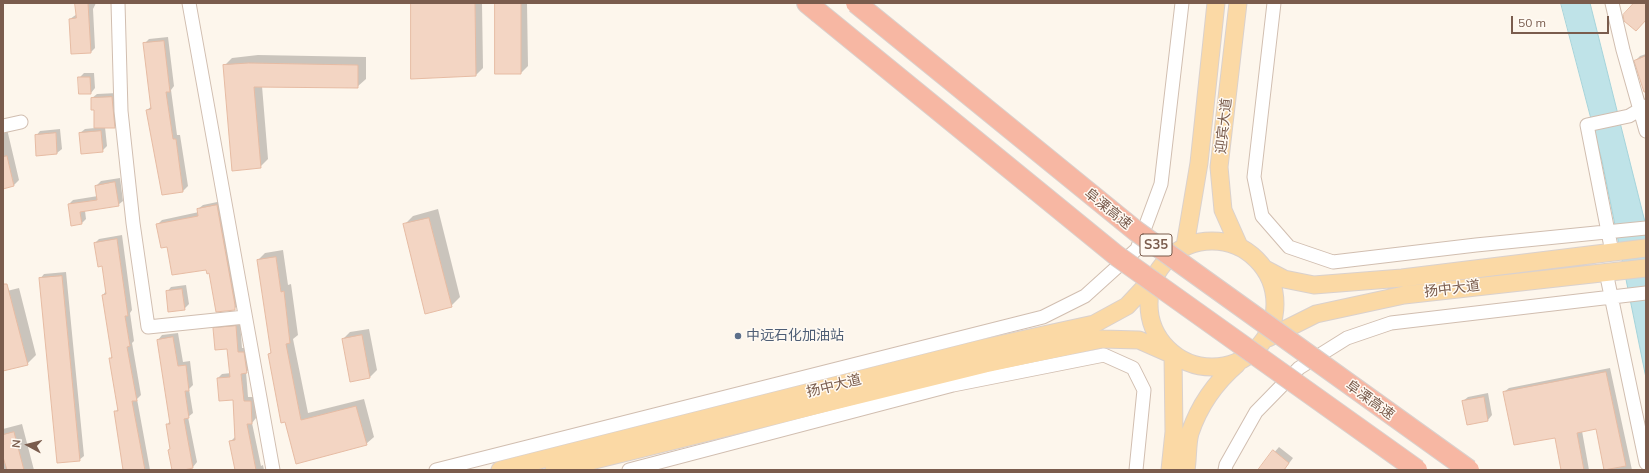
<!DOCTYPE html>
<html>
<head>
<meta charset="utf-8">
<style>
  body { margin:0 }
  #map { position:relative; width:1649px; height:473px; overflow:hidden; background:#fdf6ec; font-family:Mulish,sans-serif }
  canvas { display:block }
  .frame { position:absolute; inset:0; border:4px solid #7a5c4d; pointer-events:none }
  .north { position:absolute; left:8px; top:425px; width:40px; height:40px; -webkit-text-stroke:3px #fffaf3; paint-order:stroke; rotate:277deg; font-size:11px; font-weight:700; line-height:16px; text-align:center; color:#7a5c4d }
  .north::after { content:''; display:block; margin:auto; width:14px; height:18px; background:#7a5c4d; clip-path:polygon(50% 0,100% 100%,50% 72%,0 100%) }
  .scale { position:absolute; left:1511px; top:16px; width:98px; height:18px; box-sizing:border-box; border:2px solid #7a5c4d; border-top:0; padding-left:5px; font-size:12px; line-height:14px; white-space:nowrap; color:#7a5c4d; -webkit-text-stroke:3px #fffaf3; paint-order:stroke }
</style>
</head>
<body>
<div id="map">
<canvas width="1649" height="473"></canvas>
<div class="frame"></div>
<div class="north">N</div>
<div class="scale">50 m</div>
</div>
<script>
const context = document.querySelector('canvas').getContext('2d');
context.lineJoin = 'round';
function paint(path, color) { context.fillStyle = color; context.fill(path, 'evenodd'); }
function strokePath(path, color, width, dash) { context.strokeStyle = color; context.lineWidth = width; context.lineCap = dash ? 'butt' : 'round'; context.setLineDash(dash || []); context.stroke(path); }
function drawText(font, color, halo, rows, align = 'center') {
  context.font = font + ' Mulish,"Noto Sans SC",sans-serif'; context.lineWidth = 3; context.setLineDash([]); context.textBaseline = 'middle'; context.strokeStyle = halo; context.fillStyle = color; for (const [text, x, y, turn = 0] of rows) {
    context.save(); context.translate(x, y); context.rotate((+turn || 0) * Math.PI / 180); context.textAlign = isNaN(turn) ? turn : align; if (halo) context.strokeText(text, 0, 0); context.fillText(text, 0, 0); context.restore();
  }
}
const water = new Path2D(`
  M1561 3H1590L1646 226V378L1602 161Z`);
paint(water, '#bfe3e8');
strokePath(water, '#a5d3da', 1);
paint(new Path2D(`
  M76 3H96L93 9 95 48 91 52 70 19 77 14Z
  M412 3H482L483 68 476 75Z
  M496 3H527L528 66 521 73Z
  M168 37 174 86 171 90 177 135H180L188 186 183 191 163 194 147 110 152 106 144 44 149 39Z
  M1646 54V75L1635 61 1640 56Z
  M258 55 366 57V79L357 87 262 86 268 159 260 167 224 66 232 58Z
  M84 73H94L95 88 91 93 79 78Z
  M117 93 119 122 114 127H105L107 146 102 151 80 133 85 129 95 128V109L92 98 97 94Z
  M3 129H7L19 180 14 185 3 188Z
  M60 129 62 149 57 153 37 155 36 136 40 131Z
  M120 178 123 201 118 205 85 211 86 219 82 223 69 204 73 200 98 196 96 186 101 181Z
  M222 201 239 304 234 309 207 269 168 246 157 225 162 220 199 212 198 209 203 205Z
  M438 209 460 297 451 306 404 225 413 216Z
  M122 235 132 310 130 313 134 341 132 343 141 395 137 399 150 470H124L118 435 115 412 119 408 110 359 112 356 103 295 106 291 103 265 95 243 99 239Z
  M283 250 288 285 291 284 298 335 293 339 308 413 364 399 374 437 366 444 297 462 269 354 272 351 258 260 265 253Z
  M66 272 84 456 79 460 40 279 44 274Z
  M186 285 189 304 184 309 167 292 171 287Z
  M19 288 36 355 27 364 3 370V292Z
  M240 322 242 348H248L252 367 246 372 248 397H255L256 418 252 423 261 466 263 465 264 470H237L230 442 235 437 233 398 218 378 222 374 231 373 228 348 214 329 219 324Z
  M369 329 377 370 370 377 351 381 343 339 350 332Z
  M178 333 183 362 190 361 193 385 189 389 193 413 188 417 197 462 193 467 174 470 169 450 171 448 167 425 170 421 158 340 162 335Z
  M1610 368 1632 470H1606L1597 428 1582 431 1589 470H1562L1556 436 1504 392 1509 388Z
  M1488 393 1492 415 1488 420 1463 401 1468 397Z
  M22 424 34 470H3V429Z
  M1279 447 1293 458 1284 470H1259Z`), '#0003');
const building = new Path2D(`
  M75 3H88L91 53 71 54 69 19 76 18Z
  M411 3H475L476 76 411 79Z
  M495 3H521V74H495Z
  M1634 3H1646V20L1636 31 1624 21 1623 15Z
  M164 41 170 92H166L173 139H176L183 192 162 195 146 110 151 109 143 43Z
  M1646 56V92H1644L1634 61Z
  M249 63 358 65V88L254 87 261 168 232 171 223 65Z
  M78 77H90L91 94H79Z
  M112 97 115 128H94V110H91V98Z
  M101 131 103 152 81 154 79 133Z
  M56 133 57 154 36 156 35 135Z
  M7 156 14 186 3 189V157Z
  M115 182 119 206 80 212 82 224 71 226 68 204 97 200 95 186Z
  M217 205 235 305V310L216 312 209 273 207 274 206 270 172 275 167 247 161 248 156 224 198 216 197 209Z
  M429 218 452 307 425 314 403 224Z
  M117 239 128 316H125L130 346 127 347 137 401H132L145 470H123L114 411H118L109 358H112L102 295 106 294 102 266 98 267 94 243Z
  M276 257 281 292 284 291 290 343 286 344 301 420 356 406 367 445 296 464 285 422 281 423 268 354 271 353 257 260Z
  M62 276 80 461 57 463 39 278Z
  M3 284H7L28 365 3 371Z
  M182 289 185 310 168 312 166 291Z
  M236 326 238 352H244L247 373 241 374 244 401H251L252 424H247L256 470H235L229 441 235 440 233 400 219 401 217 378 230 377 227 349 215 350 213 328Z
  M362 335 370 378 350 382 342 339Z
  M173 337 178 366 186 365 189 391H185L189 418 184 419 193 468 184 470H172L168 450 170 449 166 424H170L157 340Z
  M1606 372 1626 466 1604 470 1596 429 1577 433 1584 470H1561L1555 438 1514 445 1503 392Z
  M1484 397 1488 421 1467 425 1462 401Z
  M14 432 24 470H7L3 457V435Z
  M1273 450 1289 463 1284 470H1258Z`);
paint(building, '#f3d5c3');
strokePath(building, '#e6bba3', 1);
const minor = new Path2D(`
  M118 3 121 111 133 223 148 327 245 317
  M189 3 273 470
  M1274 3 1254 177 1262 216 1289 247 1333 262 1476 245 1646 228
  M1612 3 1623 50 1646 131
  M3 126 21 122
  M1612 252 1587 125 1629 116 1646 106
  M1606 272 1646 463
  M436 470 1043 317 1085 296 1137 249 1161 184 1182 3
  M629 470 953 385 1104 355 1133 368 1144 390 1136 470
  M1225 470 1226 465 1256 412 1299 368 1347 338 1391 323 1646 293`);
const major = new Path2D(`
  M1238 3 1219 167 1223 210 1239 246
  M1149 304a63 63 0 1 1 126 0a63 63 0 1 1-126 0Z
  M1185 246 1199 163 1216 3
  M1265 269 1284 279 1314 285 1402 278 1646 248
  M1268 338 1316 314 1404 295 1646 268
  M500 470 984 348 1094 324 1127 306 1154 277
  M554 470 985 364 1102 339 1139 340 1173 355 1174 432 1170 470
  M1186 470C1188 458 1187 444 1190 433 1199 406 1216 382 1237 364`);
const highway = new Path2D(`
  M807 3 818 12`);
strokePath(minor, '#d1beb0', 15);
strokePath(major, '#dad1cd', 19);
strokePath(highway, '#dad1cd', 22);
strokePath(minor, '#fff', 13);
strokePath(major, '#fbd9a5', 17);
strokePath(highway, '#f7b7a3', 20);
const highwayBridge = new Path2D(`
  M856 3 1136 231 1469 470
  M818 12 1117 256 1417 470`);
strokePath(highwayBridge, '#dad1cd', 22, []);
strokePath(highwayBridge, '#f7b7a3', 20);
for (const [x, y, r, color] of [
  [738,336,4,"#5c6f8a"]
]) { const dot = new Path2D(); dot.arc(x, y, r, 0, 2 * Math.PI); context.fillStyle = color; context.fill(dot); strokePath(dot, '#fffaf3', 1.5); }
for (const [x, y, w] of [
  [1156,245,32]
]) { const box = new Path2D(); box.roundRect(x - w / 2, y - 11, w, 22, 3); context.fillStyle = '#fffaf3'; context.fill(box); strokePath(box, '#7a5c4d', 1); }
drawText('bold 13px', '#7a5c4d', null, [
  ["S35",1156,245]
]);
drawText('14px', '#7a5c4d', '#fffaf3', [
  ["迎宾大道",1224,126,-84],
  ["阜溧高速",1108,209,39],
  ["扬中大道",1452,289,-7],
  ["扬中大道",834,386,-14],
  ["阜溧高速",1370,400,36]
]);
drawText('14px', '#4e5e75', '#fffaf3', [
  ["中远石化加油站",746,336]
], 'left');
</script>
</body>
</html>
